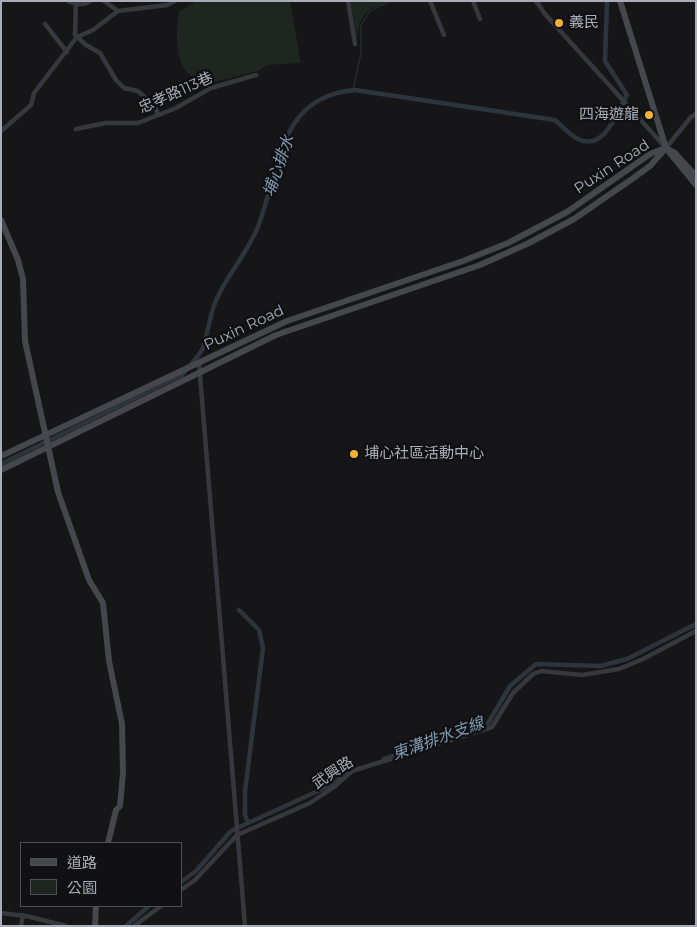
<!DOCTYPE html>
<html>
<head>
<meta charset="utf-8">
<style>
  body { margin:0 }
  #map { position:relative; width:697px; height:927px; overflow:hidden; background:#161618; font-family:Montserrat,"Noto Sans TC",sans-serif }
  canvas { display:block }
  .frame { position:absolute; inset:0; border:2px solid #a8adb8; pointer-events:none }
  .legend { position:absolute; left:20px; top:842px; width:162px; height:65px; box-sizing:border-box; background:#111113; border:1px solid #4d4f55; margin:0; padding:6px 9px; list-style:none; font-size:15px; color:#a8adb8 }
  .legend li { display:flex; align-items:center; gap:10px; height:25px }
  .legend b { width:25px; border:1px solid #4d4f55 }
</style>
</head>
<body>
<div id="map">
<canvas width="697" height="927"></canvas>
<div class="frame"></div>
<ul class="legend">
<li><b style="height:6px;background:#45474d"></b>道路</li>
<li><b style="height:14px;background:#1e261f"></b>公園</li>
</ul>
</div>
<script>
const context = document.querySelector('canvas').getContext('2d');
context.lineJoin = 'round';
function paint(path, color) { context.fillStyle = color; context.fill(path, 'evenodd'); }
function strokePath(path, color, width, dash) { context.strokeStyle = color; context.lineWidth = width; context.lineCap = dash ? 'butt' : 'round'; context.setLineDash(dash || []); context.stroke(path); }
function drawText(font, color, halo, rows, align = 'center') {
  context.font = font + ' Montserrat,"Noto Sans TC",sans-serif'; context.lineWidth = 5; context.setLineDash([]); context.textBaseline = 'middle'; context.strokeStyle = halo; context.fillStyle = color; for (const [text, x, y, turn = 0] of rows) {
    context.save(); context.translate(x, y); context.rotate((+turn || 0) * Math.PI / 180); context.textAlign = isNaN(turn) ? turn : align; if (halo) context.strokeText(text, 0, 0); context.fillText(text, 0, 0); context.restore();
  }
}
paint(new Path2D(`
  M197 1H290L301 63 267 65 258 71 206 84C201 81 194 78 189 74 174 62 176 28 179 12Z
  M350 1H390C366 10 360 13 357 39Z`), '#1e261f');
strokePath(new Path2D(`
  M353 90 361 53V25L370 11 391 1`), '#2c353c', 1);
strokePath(new Path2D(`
  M1 464 182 375C188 367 199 357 203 348 208 334 209 318 215 303 226 275 249 252 259 224 280 167 279 96 355 90L555 120C562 126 572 137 580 140 606 150 617 111 627 95L605 61 607 1
  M239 610 259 630 263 648 245 791V815L248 823
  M384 759 487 725 510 686 536 664 600 666 627 659 696 624
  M181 882 196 871 231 831 333 784 350 770
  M126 926 149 906`), '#2c353c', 4.5);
strokePath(new Path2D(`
  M68 1C75 4 84 6 90 1
  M76 1 75 35 86 45 100 53 116 80 124 88 138 91 155 107 158 114
  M104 1 118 11
  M348 1 355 44
  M430 1 444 35
  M473 1 480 19
  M536 1 545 14 666 148 691 117 696 114
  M45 24 67 52
  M76 129 106 123H138L176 108 211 88 256 75
  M1 131 31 105 34 93 77 37 93 30 118 11 167 5 175 1
  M199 363 245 926
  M181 890 195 880 237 835 310 803 334 787 352 771 492 727 513 693 533 674 541 671 582 675 619 669 643 659 696 631
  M1 913 26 916 66 926
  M21 926 23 915
  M134 926 161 906`), '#37383d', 4.5);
strokePath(new Path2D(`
  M620 1 666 148 696 185
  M668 149 675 153 696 176
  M1 220 18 260 23 279 25 341 58 492 89 580 103 603 109 661 122 724 123 773 120 806 116 810 108 843
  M1 456 287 321 463 261 508 243 567 212 650 154 665 148
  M1 470 276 335 480 265 529 243 574 219 632 179 650 166 666 148
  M95 926 96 906`), '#45474d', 6);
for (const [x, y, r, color] of [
  [559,23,5,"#f2b134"],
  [649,115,5,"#f2b134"],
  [354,454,5,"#f2b134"]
]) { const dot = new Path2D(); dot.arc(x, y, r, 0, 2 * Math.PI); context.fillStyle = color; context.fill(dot); strokePath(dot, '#111113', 2); }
drawText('15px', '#a8adb8', '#111113', [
  ["義民",569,23],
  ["四海遊龍",639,115,"right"],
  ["埔心社區活動中心",364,454]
], 'left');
drawText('15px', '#a8adb8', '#111113', [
  ["忠孝路113巷",176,93,-24],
  ["Puxin Road",612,167,-33],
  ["Puxin Road",244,328,-25],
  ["武興路",333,773,-33]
]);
drawText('italic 16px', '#7f9bb3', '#111113', [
  ["埔心排水",279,166,-71],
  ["東溝排水支線",438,739,-20]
]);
</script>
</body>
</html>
